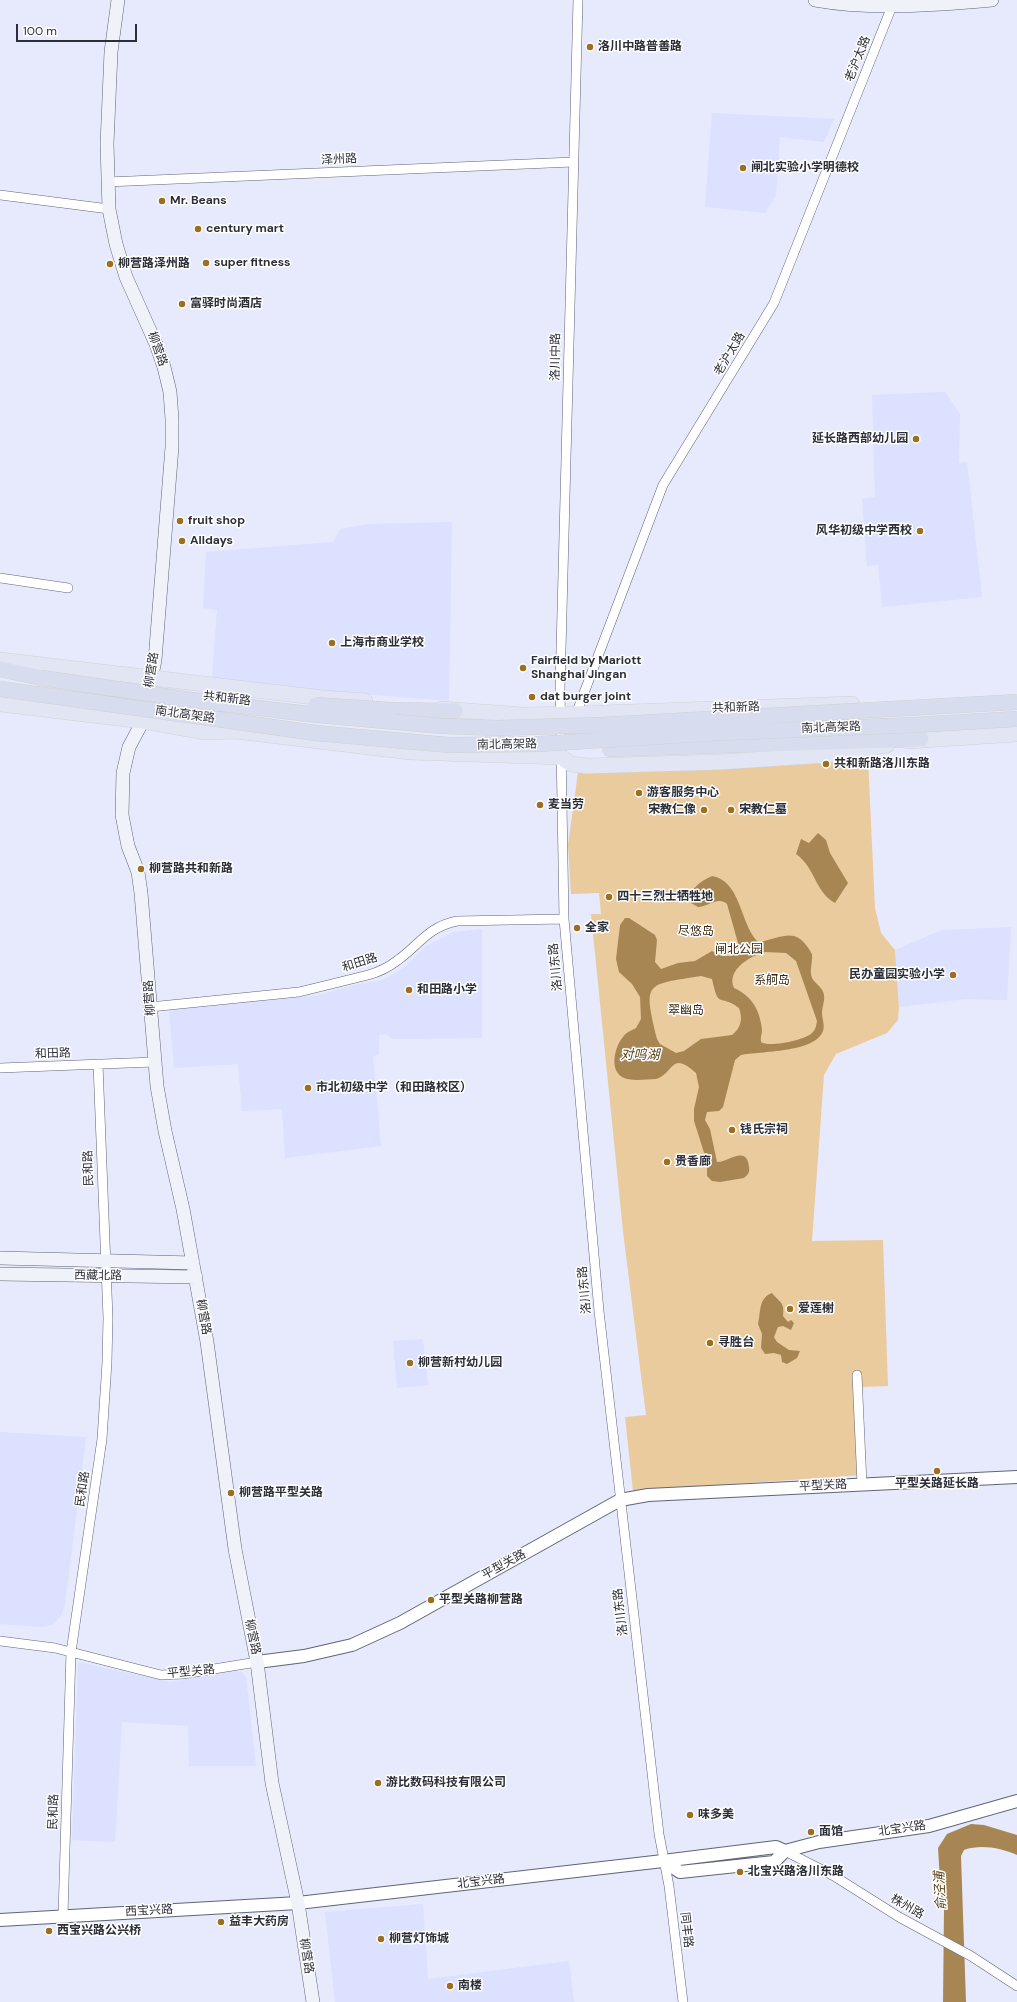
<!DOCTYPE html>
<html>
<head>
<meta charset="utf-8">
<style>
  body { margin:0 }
  #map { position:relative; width:1017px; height:2002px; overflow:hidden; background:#e6eafc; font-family:"DM Sans",sans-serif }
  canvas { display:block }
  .scale { position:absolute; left:16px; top:24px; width:121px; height:18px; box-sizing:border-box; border:2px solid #2d2f38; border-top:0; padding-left:5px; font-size:12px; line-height:14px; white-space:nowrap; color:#2d2f38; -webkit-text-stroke:3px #fff; paint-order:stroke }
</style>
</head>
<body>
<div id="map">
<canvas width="1017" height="2002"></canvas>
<div class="scale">100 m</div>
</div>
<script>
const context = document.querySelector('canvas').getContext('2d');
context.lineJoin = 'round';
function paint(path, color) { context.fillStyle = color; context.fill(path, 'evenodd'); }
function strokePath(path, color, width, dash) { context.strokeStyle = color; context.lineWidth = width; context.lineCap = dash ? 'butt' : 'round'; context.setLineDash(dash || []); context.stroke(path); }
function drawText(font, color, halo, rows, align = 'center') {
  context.font = font + ' "DM Sans","Noto Sans SC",sans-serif'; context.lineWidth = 3; context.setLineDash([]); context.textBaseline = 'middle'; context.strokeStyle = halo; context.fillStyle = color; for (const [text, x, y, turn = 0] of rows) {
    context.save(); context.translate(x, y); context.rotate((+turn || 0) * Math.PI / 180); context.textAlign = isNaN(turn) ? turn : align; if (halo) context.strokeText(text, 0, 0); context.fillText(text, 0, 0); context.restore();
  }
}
paint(new Path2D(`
  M712 113 834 119 824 142 780 137 776 195 765 213 705 207Z
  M945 392 960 414 959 463 967 462 982 597 882 607 878 565 867 566 862 499 875 497 872 395Z
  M452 522 449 701 290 688 212 677 217 610 203 608 206 552 333 542 341 529 369 524Z
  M1011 927 1007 1000 966 999 899 1007 895 950 942 930Z
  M482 929V1038L392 1039 386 1034 379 1035V1054L373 1057 381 1146 285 1158 282 1109 242 1111 238 1064 174 1068 169 1010 319 995 353 985 383 980 404 968 426 946 454 932Z
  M423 1339 428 1385 397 1388 393 1341Z
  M0 1432 86 1437 65 1605 60 1617 53 1624 43 1627 0 1624Z
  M78 1662 170 1682 233 1670 242 1672 246 1678 256 1766H189L188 1726 122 1722 115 1842 72 1840Z
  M423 1904 428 1979 569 1961 574 2002H335L325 1912Z`), '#dbe1fe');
paint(new Path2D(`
  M868 759 875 908 881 933 895 950 899 1007 898 1020 887 1033 836 1054 824 1075 812 1241 883 1240 888 1386 861 1387 863 1475 633 1491 625 1417 646 1415 623 1231 591 914H601L599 893 571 894 568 845 578 772Z`), '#eacb9e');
paint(new Path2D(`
  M818 833 826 840 830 853 848 883 835 903C815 892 815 867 796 854L801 839 809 843Z
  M712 876C741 881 740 923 757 941L760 942C785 937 796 926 812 954 813 962 809 970 812 978 815 984 823 987 824 995 825 1001 822 1007 822 1013 822 1019 825 1025 823 1031 815 1053 760 1051 741 1055L735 1060 723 1107 719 1111 707 1112 705 1120 710 1129 717 1162C727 1163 747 1144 749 1167 750 1172 748 1175 744 1178L720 1182 712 1181 707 1176V1162L694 1121V1109L699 1087 696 1073C670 1050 675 1073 656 1079 646 1079 631 1082 622 1077 609 1069 615 1046 623 1037 626 1032 631 1031 636 1028L641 1019 640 997 632 984 619 972 616 959 620 925 625 918H629L655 935 657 940 655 962 661 969 678 963 695 961 712 951 722 956H731L736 952 738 943 727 904C718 896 708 907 698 907L691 903C688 889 701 881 712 876ZM765 952 786 953 796 961 817 1021C816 1026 816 1029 812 1033 805 1040 769 1048 761 1042 760 1038 762 1034 762 1030 760 1010 752 996 734 988 726 970 750 956 765 952ZM701 976 712 979C719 1011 720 993 739 1008 743 1019 741 1028 732 1035L701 1039 684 1051 676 1053 660 1044 657 1039C643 981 645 985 701 976Z
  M772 1293C780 1303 785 1302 783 1316L788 1322 791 1320 794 1323 791 1330 783 1326 778 1327 774 1337 777 1342 789 1350 800 1351 797 1358 787 1364 782 1362 781 1355 774 1353 765 1354 761 1348 762 1334 758 1324C761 1313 758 1298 772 1293Z
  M971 1824 984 1825 1017 1835V1855C1001 1848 981 1844 964 1850L961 1856 966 2002H943L944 1909 941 1896 938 1848 947 1834Z`), '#a88653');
const minor = new Path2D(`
  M578 0 560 688 564 919 599 1311 659 1834 669 1886 683 2002
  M107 182 573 162
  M0 195 109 209
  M0 578 68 588
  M576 714 663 485 774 303 894 1
  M150 1007 299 992 368 975C379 972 389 967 398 960 420 944 428 927 457 921L564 919
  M0 1068 154 1062
  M857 1375 862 1484
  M0 1641 55 1648 161 1675 183 1674 257 1662
  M785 1851 834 1876 899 1917 971 1956 1017 1986
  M63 1915 71 1652 102 1439 107 1362 108 1318 98 1064`);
const tertiary = new Path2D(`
  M257 1662 304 1656 352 1645 400 1623 620 1500 648 1495 1017 1477
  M663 1861 776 1847 785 1851
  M0 1920 298 1903 663 1861 680 1872 774 1862 785 1851 819 1842 929 1826 1017 1801`);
const secondary = new Path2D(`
  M118 0 111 52 107 144 109 209 116 244 126 277 156 344 164 367 170 392 172 419V447L155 660 143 721 129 747 123 773 122 815 128 846 138 872 141 893 157 1086 165 1131 183 1209 207 1342 235 1549 257 1662 272 1783 298 1903 313 2002
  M815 0C871 10 935 5 992 0
  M0 1258 193 1263
  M0 1274 196 1277`);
const primary = new Path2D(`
  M0 660 323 698 365 701
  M0 704 143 721 205 732 236 731 410 752 561 757 571 764 587 766 720 762 827 755 887 745
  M442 709 523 715 576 714 852 704
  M908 741 1017 734`);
const trunk = new Path2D(`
  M0 669 42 678
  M390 710 455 711
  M610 749 921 739`);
strokePath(minor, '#606477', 10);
strokePath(tertiary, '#606477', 14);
strokePath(secondary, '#606477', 14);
strokePath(primary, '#d1d1d3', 16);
strokePath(trunk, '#d1d1d3', 16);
strokePath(minor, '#fff', 9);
strokePath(tertiary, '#fff', 12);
strokePath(secondary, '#f0f2f9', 13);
strokePath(primary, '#e2e5f3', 15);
strokePath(trunk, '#d8dcef', 15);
const trunkBridge = new Path2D(`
  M42 678 192 700 317 715 441 726 497 728 601 725 1017 702
  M0 689 316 733 449 745 539 744 716 733 912 725 1017 719
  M316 705 390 710`);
strokePath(trunkBridge, '#d1d1d3', 16, []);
strokePath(trunkBridge, '#d8dcef', 15);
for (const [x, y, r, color] of [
  [590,47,4,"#9c6f1f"],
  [743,168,4,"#9c6f1f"],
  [162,201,4,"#9c6f1f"],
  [198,229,4,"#9c6f1f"],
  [206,263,4,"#9c6f1f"],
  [110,264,4,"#9c6f1f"],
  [182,304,4,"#9c6f1f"],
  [916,439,4,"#9c6f1f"],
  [180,521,4,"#9c6f1f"],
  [920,531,4,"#9c6f1f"],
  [182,541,4,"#9c6f1f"],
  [332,643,4,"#9c6f1f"],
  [523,668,4,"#9c6f1f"],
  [532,697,4,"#9c6f1f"],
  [826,764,4,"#9c6f1f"],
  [639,793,4,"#9c6f1f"],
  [540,805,4,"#9c6f1f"],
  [704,810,4,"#9c6f1f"],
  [731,810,4,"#9c6f1f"],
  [141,869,4,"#9c6f1f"],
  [609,897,4,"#9c6f1f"],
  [577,928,4,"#9c6f1f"],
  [953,975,4,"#9c6f1f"],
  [409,990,4,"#9c6f1f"],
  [308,1088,4,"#9c6f1f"],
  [732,1130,4,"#9c6f1f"],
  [667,1162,4,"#9c6f1f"],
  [790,1309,4,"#9c6f1f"],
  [710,1343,4,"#9c6f1f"],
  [410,1363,4,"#9c6f1f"],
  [937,1471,4,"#9c6f1f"],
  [231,1493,4,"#9c6f1f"],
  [431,1600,4,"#9c6f1f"],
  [378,1783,4,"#9c6f1f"],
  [690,1815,4,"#9c6f1f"],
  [811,1832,4,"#9c6f1f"],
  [740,1872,4,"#9c6f1f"],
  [221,1922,4,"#9c6f1f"],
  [49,1931,4,"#9c6f1f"],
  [381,1939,4,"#9c6f1f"],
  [450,1986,4,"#9c6f1f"]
]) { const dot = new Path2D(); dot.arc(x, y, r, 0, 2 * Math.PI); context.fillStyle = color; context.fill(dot); strokePath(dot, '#fff', 1.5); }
drawText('bold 12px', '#2d2f38', '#fff', [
  ["洛川中路普善路",598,47],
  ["闸北实验小学明德校",751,168],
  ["Mr. Beans",170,201],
  ["century mart",206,229],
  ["super fitness",214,263],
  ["柳营路泽州路",118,264],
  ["富驿时尚酒店",190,304],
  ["延长路西部幼儿园",908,439,"right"],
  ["fruit shop",188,521],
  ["风华初级中学西校",912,531,"right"],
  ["Alldays",190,541],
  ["上海市商业学校",340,643],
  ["Fairfield by Mariott",531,661],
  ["Shanghai Jingan",531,675],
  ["dat burger joint",540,697],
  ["共和新路洛川东路",834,764],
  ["游客服务中心",647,793],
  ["麦当劳",548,805],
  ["宋教仁像",696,810,"right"],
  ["宋教仁墓",739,810],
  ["柳营路共和新路",149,869],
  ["四十三烈士牺牲地",617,897],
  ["全家",585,928],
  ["民办童园实验小学",945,975,"right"],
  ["和田路小学",417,990],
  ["市北初级中学（和田路校区）",316,1088],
  ["钱氏宗祠",740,1130],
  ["贵香廊",675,1162],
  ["爱莲榭",798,1309],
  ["寻胜台",718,1343],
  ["柳营新村幼儿园",418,1363],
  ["平型关路延长路",937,1484,"center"],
  ["柳营路平型关路",239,1493],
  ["平型关路柳营路",439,1600],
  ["游比数码科技有限公司",386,1783],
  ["味多美",698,1815],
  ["面馆",819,1832],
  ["北宝兴路洛川东路",748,1872],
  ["益丰大药房",229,1922],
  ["西宝兴路公兴桥",57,1931],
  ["柳营灯饰城",389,1939],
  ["南楼",458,1986]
], 'left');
drawText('12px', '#2d2f38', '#fff', [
  ["老沪太路",858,59,-68],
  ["泽州路",339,160,-3],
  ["柳营路",157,349,70],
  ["老沪太路",730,354,-59],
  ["洛川中路",556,357,-89],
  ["柳营路",152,670,-81],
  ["共和新路",227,699,6],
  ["共和新路",736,708,-2],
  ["南北高架路",185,715,8],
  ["南北高架路",831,728,-2],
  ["南北高架路",507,745,-1],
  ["和田路",360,963,-18],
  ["洛川东路",556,967,-95],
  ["柳营路",150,998,-94],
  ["和田路",53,1054,-2],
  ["民和路",89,1168,-92],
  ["西藏北路",98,1276,1],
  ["洛川东路",585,1290,-95],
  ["柳营路",203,1317,80],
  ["平型关路",823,1486,-3],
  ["民和路",83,1489,-82],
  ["平型关路",504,1565,-29],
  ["洛川东路",621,1612,-97],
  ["柳营路",252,1637,78],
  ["平型关路",191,1672,-5],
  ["民和路",54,1812,-88],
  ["北宝兴路",902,1829,-8],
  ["北宝兴路",481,1882,-7],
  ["株州路",907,1907,30],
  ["西宝兴路",149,1911,-3],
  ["同丰路",686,1930,83],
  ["柳营路",306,1956,81]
]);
drawText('12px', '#382810', '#fff', [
  ["尽悠岛",696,932],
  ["闸北公园",739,950],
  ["系舸岛",772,981],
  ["翠幽岛",686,1011]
]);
drawText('italic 13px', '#5d441b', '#fff', [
  ["对鸣湖",640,1056],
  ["俞泾浦",941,1891,-93]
]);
</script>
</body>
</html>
